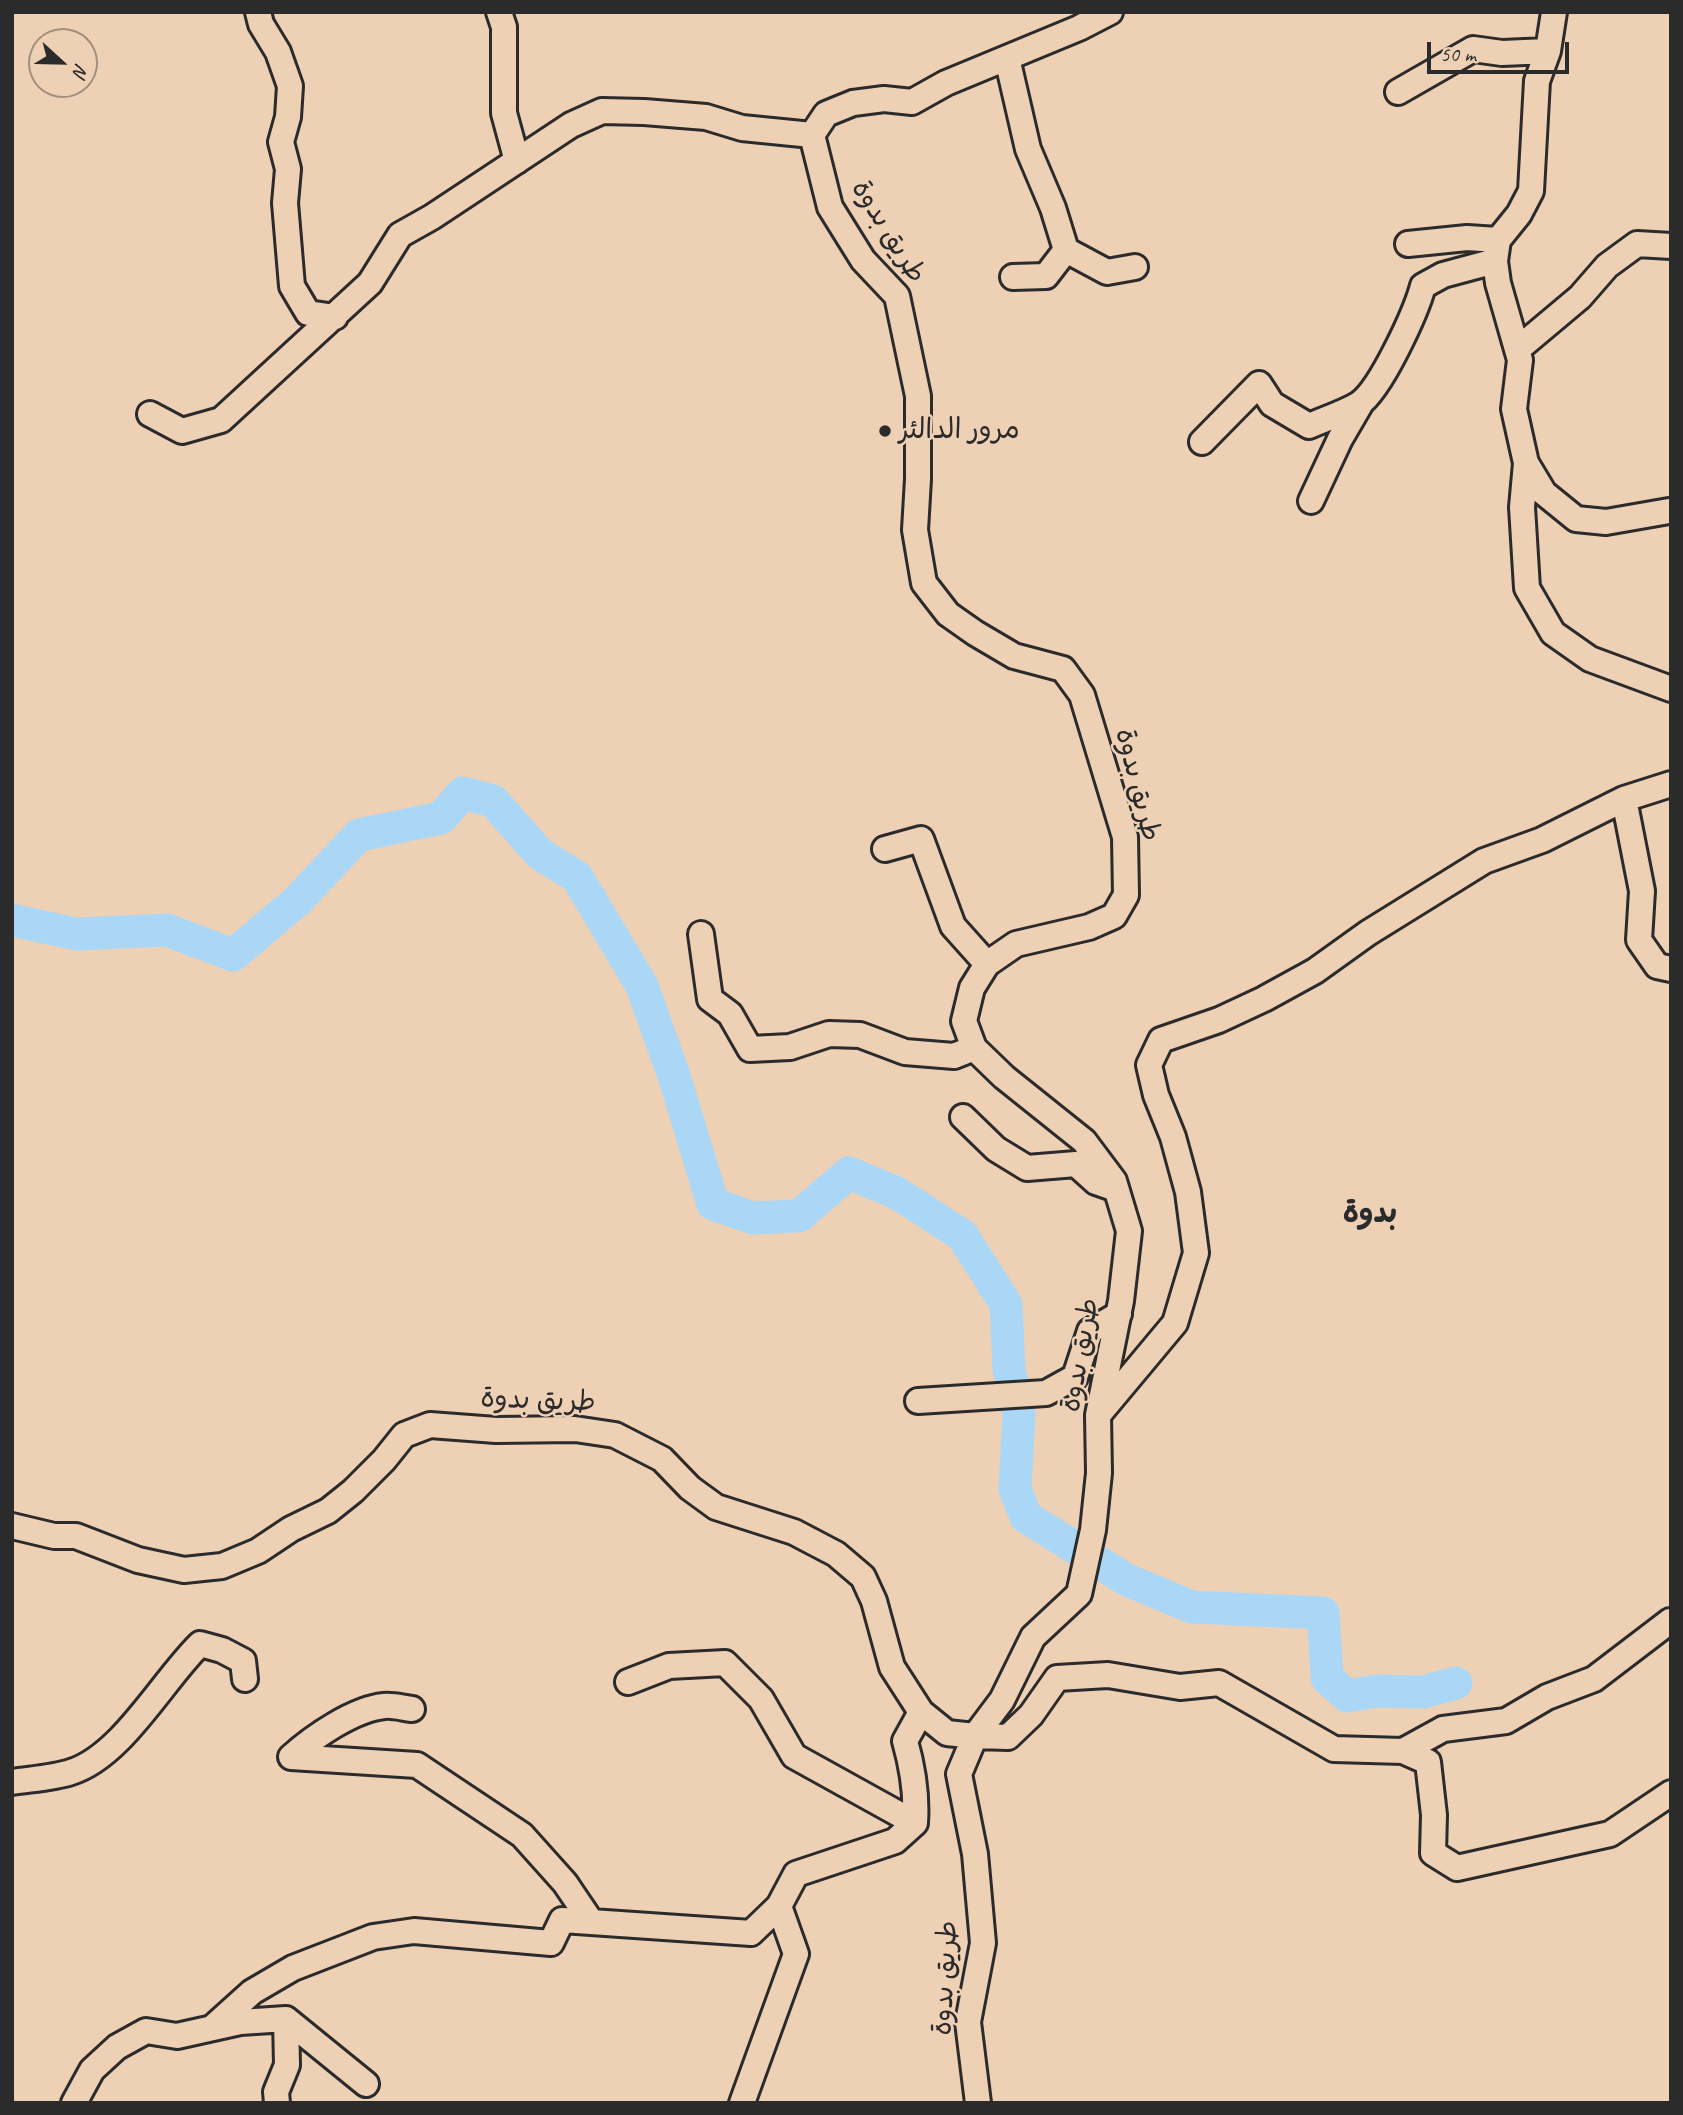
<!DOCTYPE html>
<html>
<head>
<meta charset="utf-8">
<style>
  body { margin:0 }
  #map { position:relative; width:1683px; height:2115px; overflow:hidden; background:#eed1b5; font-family:Caveat,sans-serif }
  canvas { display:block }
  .frame { position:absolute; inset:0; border:14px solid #2b2b2b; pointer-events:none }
  .north { position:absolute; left:28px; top:28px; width:70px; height:70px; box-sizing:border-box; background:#eed1b5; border:2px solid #a08f7e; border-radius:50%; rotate:112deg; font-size:19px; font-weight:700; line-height:28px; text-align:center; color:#2b2b2b }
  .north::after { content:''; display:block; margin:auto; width:24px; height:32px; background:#2b2b2b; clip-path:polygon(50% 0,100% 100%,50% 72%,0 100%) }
  .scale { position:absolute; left:1427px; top:42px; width:142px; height:32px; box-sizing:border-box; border:4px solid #2b2b2b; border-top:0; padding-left:9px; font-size:21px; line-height:24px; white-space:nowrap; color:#2b2b2b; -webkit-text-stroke:5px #eed1b5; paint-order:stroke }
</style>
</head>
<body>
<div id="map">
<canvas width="1683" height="2115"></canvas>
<div class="frame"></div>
<div class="north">N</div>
<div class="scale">50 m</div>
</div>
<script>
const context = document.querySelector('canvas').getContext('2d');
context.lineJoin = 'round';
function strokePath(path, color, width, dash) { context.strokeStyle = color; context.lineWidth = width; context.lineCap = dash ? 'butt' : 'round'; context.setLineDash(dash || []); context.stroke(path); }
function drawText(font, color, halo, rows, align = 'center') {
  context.font = font + ' Caveat,"Playpen Sans Arabic",sans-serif'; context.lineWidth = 5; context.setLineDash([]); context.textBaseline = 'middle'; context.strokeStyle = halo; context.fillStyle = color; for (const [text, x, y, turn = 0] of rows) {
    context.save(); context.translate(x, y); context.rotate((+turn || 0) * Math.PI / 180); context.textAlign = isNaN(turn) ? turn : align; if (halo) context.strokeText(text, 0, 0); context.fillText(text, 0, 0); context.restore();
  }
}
strokePath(new Path2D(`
  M12 920 76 934 167 930 233 955 297 901 359 835 441 818 463 793 493 801 540 854 577 877 642 986 674 1076 713 1204 753 1218 799 1216 849 1173 897 1193 962 1235 1006 1304 1009 1370 1019 1414 1015 1489 1026 1517 1127 1580 1192 1607 1323 1613 1327 1678 1347 1696 1377 1691 1423 1692 1456 1683`), '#abd7f7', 33);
const minor = new Path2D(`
  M258 12 261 24 278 52 290 86 288 117 281 142 288 169 285 203 292 286 308 313 335 317
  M499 12 504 27V113L517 161
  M1554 12 1548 51 1537 81 1531 191 1519 214 1498 240 1495 261 1498 283 1520 360 1514 409 1526 463 1522 507 1527 588 1553 633 1590 659 1671 689
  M1007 58 1028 149 1053 208 1066 250 1107 272 1135 267
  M1398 92 1473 49 1502 53 1548 51
  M1408 244 1467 238 1498 240
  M1013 277 1046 276 1066 250
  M1518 349 1580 297 1607 266 1637 244 1671 246
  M150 414 182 431 221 420 370 283 400 235 432 217 571 125 602 111 644 112 706 117 742 128 812 135
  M1202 442 1259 384 1272 404 1309 426C1325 419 1344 413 1359 404 1381 389 1416 312 1423 286L1443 275 1495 261
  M1526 463 1544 493 1576 519 1606 522 1669 511
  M1311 501 1340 439 1361 403
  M1624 799 1671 784
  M885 849 921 839 953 926 987 964
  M701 934 710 999 730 1014 750 1049 790 1047 829 1034 860 1035 905 1052 954 1056 974 1048
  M963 1117 996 1149 1027 1168 1076 1164 1096 1182 1116 1189
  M918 1401 1046 1393 1075 1377 1090 1331 1119 1314
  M1099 1414 1175 1323 1196 1253 1188 1192 1173 1137 1156 1095 1149 1065 1161 1040 1219 1020 1264 999 1315 971 1368 933 1484 861 1542 840 1624 799 1642 891 1639 940 1657 966 1671 969
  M12 1526 54 1536H76L138 1560 184 1570 222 1566 258 1551 291 1529 328 1511 353 1491 384 1460 404 1435 430 1425 496 1430 575 1429 615 1435 662 1459 690 1488 716 1507 794 1532 836 1554 863 1577 874 1601 892 1667 921 1712 947 1733 975 1736 1002 1700 1033 1637 1079 1594 1093 1530 1099 1473 1098 1415 1121 1301 1129 1231 1114 1181 1084 1141 1004 1077 974 1048 964 1021 972 988 987 964 1016 944 1089 927 1114 916 1126 895 1125 837 1082 695 1063 669 1014 656 975 633 948 614 924 583 915 530 918 479V396L897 296 863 260 830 207 812 135 826 114 853 103 884 99 912 102 946 83 1079 28 1110 12
  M628 1682 669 1666 725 1663 761 1699 794 1756 915 1823
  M412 1709C403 1708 393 1705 384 1706 354 1709 313 1737 291 1757L417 1765 522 1835 565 1883 590 1920
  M1403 1751 1443 1729 1506 1721 1547 1697 1594 1679 1670 1621
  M12 1782C31 1779 53 1778 71 1772 122 1756 162 1681 200 1644L222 1650 243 1661 245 1679
  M212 2028 252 1992 293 1968 373 1937 414 1931 551 1943 562 1920 751 1933 779 1906 796 1874 895 1841 915 1823C917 1794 913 1769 905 1741L921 1712
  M74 2103 92 2070 117 2047 146 2031 177 2036 240 2022 286 2019 366 2084
  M277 2103 276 2092 287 2065 286 2019
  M742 2103 796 1954 779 1906
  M978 2103 968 2022 983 1943 975 1854 959 1774 975 1736 1008 1737 1031 1715 1057 1678 1108 1675 1180 1687 1219 1683 1334 1749 1403 1751 1428 1762 1434 1815 1433 1853 1457 1868 1610 1834 1671 1793`);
strokePath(minor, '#2b2b2b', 30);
strokePath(minor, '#eed1b5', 24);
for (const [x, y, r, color] of [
  [885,431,7,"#2b2b2b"]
]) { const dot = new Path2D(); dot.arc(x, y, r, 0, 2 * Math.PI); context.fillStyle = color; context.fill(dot); strokePath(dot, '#eed1b5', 2.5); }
drawText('28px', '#2b2b2b', '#eed1b5', [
  ["طريق بدوة",888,232,58],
  ["طريق بدوة",1137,785,76],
  ["طريق بدوة",1081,1355,-80],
  ["طريق بدوة",538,1401,2],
  ["طريق بدوة",946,1978,-87]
]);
drawText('28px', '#2b2b2b', '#eed1b5', [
  ["مرور الدالئر",899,431]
], 'left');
drawText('bold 30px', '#2b2b2b', '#eed1b5', [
  ["بدوة",1370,1214]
]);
</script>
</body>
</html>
